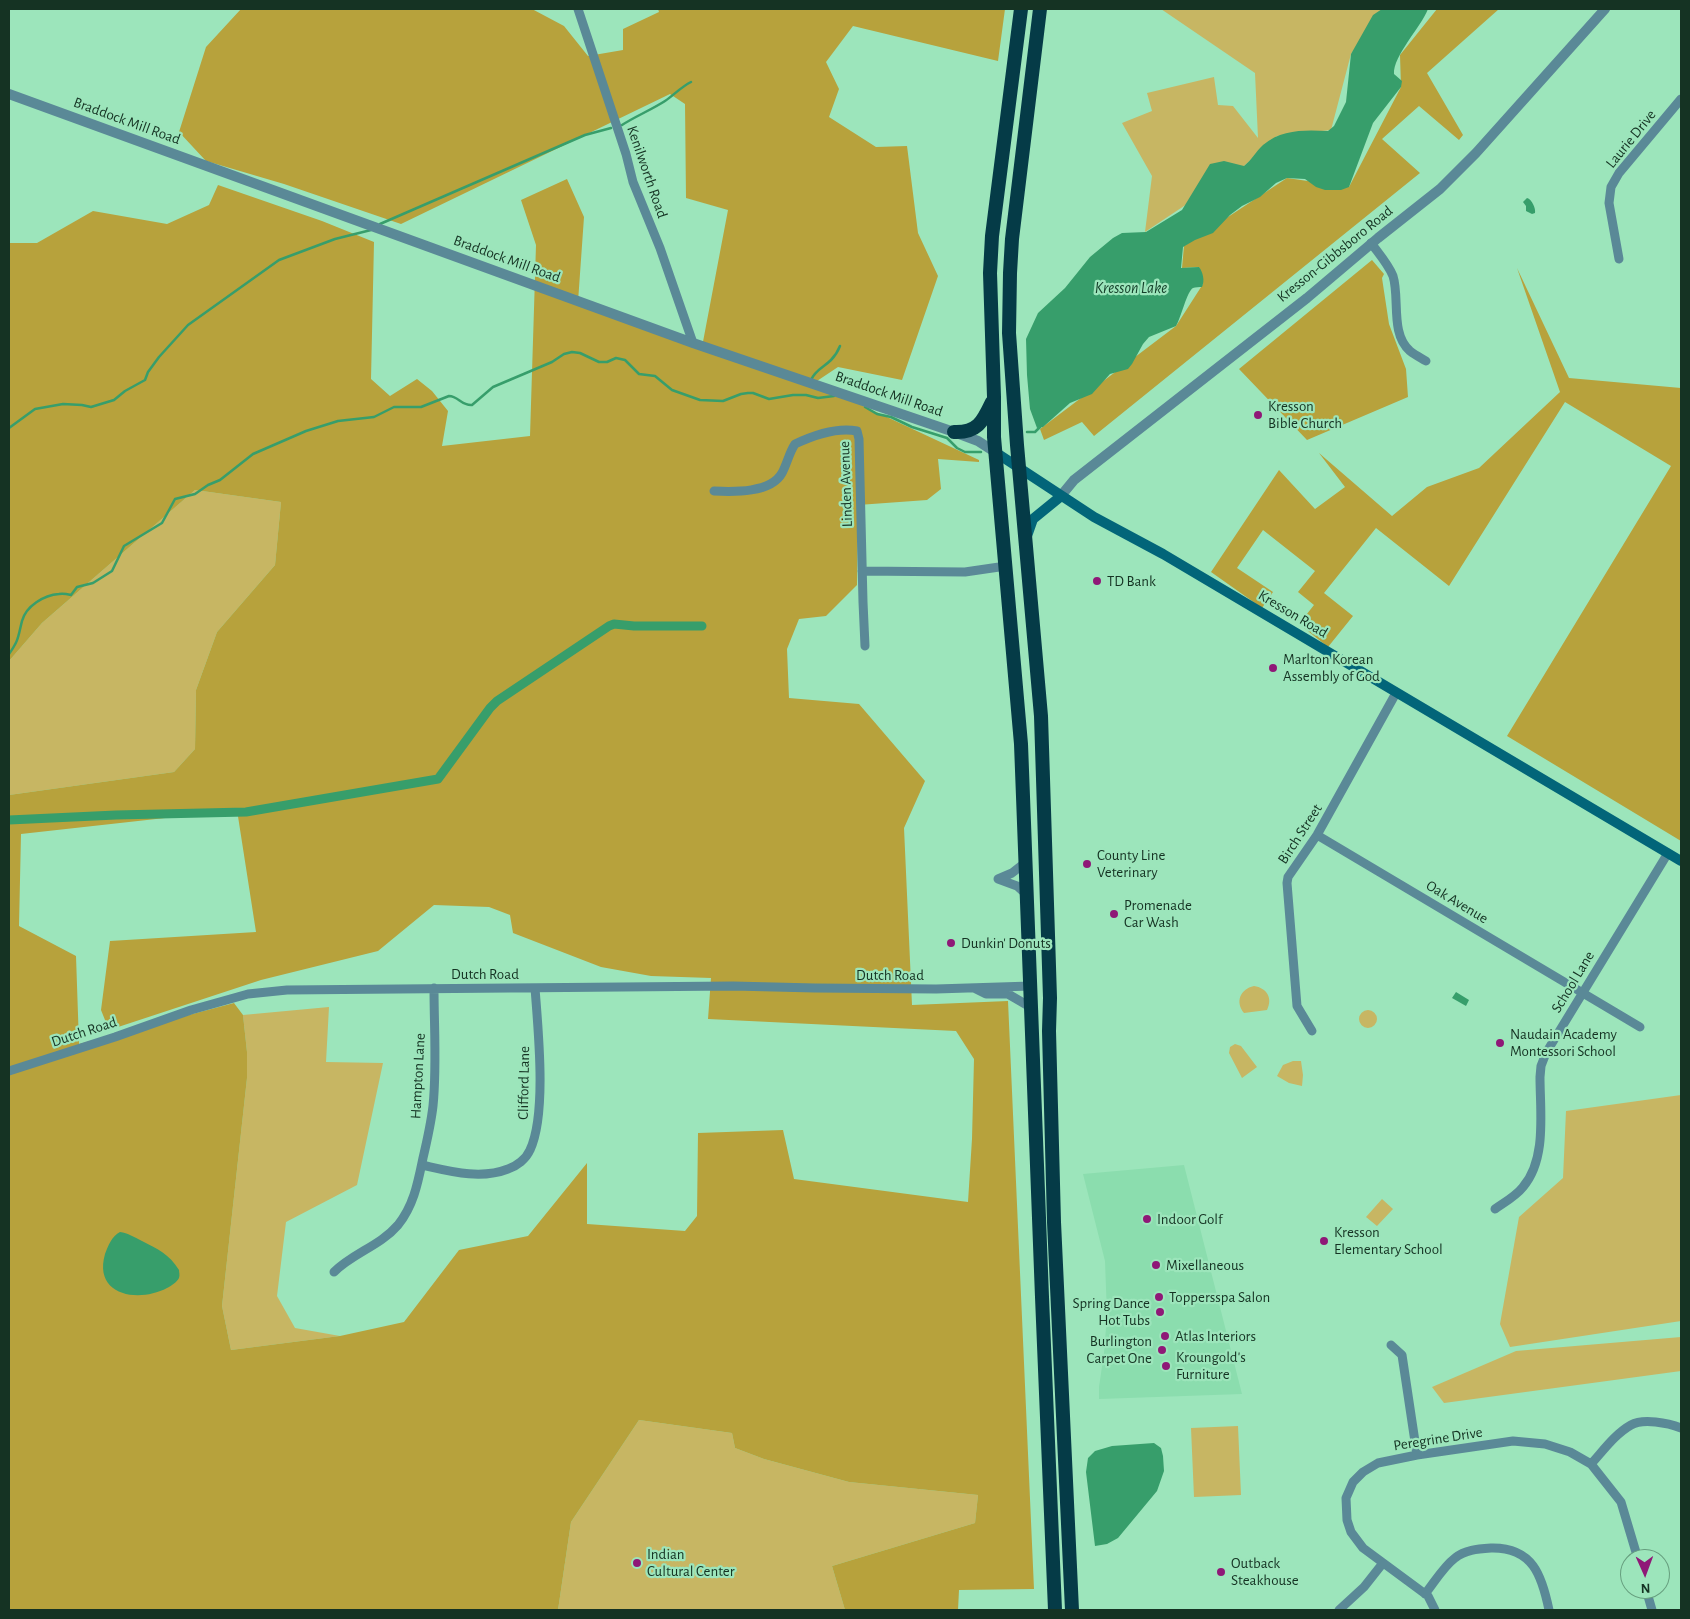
<!DOCTYPE html>
<html>
<head>
<meta charset="utf-8">
<style>
  body { margin:0 }
  #map { position:relative; width:1690px; height:1619px; overflow:hidden; background:#9ce5bb; font-family:"Alegreya Sans",sans-serif }
  canvas { display:block }
  .frame { position:absolute; inset:0; border:10px solid #153323; pointer-events:none }
  .north { position:absolute; left:1620px; top:1549px; width:50px; height:50px; box-sizing:border-box; background:#9ce5bb; border:1px solid #669e7e; border-radius:50%; rotate:178deg; font-size:14px; font-weight:700; line-height:20px; text-align:center; color:#153323 }
  .north::after { content:''; display:block; margin:auto; width:18px; height:22px; background:#8f1877; clip-path:polygon(50% 0,100% 100%,50% 72%,0 100%) }
</style>
</head>
<body>
<div id="map">
<canvas width="1690" height="1619"></canvas>
<div class="frame"></div>
<div class="north">N</div>
</div>
<script>
const context = document.querySelector('canvas').getContext('2d');
context.lineJoin = 'round';
function paint(path, color) { context.fillStyle = color; context.fill(path, 'evenodd'); }
function strokePath(path, color, width, dash) { context.strokeStyle = color; context.lineWidth = width; context.lineCap = dash ? 'butt' : 'round'; context.setLineDash(dash || []); context.stroke(path); }
function drawText(font, color, halo, rows, align = 'center') {
  context.font = font + ' "Alegreya Sans",sans-serif'; context.lineWidth = 4.5; context.setLineDash([]); context.textBaseline = 'middle'; context.strokeStyle = halo; context.fillStyle = color; for (const [text, x, y, turn = 0] of rows) {
    context.save(); context.translate(x, y); context.rotate((+turn || 0) * Math.PI / 180); context.textAlign = isNaN(turn) ? turn : align; if (halo) context.strokeText(text, 0, 0); context.fillText(text, 0, 0); context.restore();
  }
}
paint(new Path2D(`
  M1184 1165 1242 1394 1099 1399V1387L1104 1353 1107 1315 1105 1261 1083 1174Z`), '#8bddae');
paint(new Path2D(`
  M1161 9H1383L1351 54 1331 130 1277 136 1244 166 1145 232 1152 176 1122 123 1152 111 1147 93 1214 77 1218 105 1233 106 1258 138 1255 73Z
  M195 490 281 502 275 565 217 632 196 690 195 749 174 772 9 795V661L42 623Z
  M1254 986C1267 988 1273 998 1267 1010L1244 1013C1235 1002 1240 989 1254 986Z
  M329 1007 326 1062 383 1063 357 1185 286 1222 277 1296 295 1328 340 1336 231 1350 222 1306 247 1078V1052L243 1015Z
  M1359 1019a9 9 0 1 1 18 0a9 9 0 1 1-18 0Z
  M1235 1044 1241 1046 1257 1067 1242 1078 1229 1053 1230 1047Z
  M1293 1061H1301L1303 1075 1302 1086 1289 1083 1277 1076 1283 1065Z
  M1681 1095V1321L1510 1347 1500 1324 1519 1217 1563 1178 1566 1111Z
  M1382 1199 1393 1209 1377 1226 1366 1217Z
  M1681 1337V1371L1444 1403 1432 1387 1516 1351Z
  M639 1420 732 1433 735 1448 764 1459 849 1482 978 1495 975 1523 832 1566 845 1610H558L571 1522Z
  M1238 1426 1241 1495 1194 1497 1191 1428Z`), '#c7b663');
paint(new Path2D(`
  M241 9H532L564 26 588 56 623 50V29L659 12 658 9H1005L998 61 853 26 826 62 839 89 829 117 876 147 907 146 918 233 938 276 902 380 838 367 814 383 979 460V462L938 459 941 489 927 500 858 505 857 585 826 616 799 619 787 649 789 698 859 704 925 781 904 828 912 1005 1008 1001 1034 1589 959 1590 958 1610H845L832 1566 975 1523 978 1495 849 1482 764 1459 735 1448 732 1433 639 1420 571 1522 558 1610H9V795L174 772 195 749 196 690 217 632 275 565 281 502 195 490 42 623 9 661V243H37L93 211 167 224 209 205 218 185 322 221 374 242 371 379 390 396 417 379 432 391 448 411 442 446 530 436 536 245 521 200 567 179 584 217 578 302 702 347 728 210 686 198 685 104 670 94 401 224 284 184 206 161 179 132 206 47ZM237 810 256 932 110 941 101 1010 109 1030 261 980 378 951 434 905 489 907 510 915 513 933 601 967 651 976 711 978 708 1019 956 1031 974 1059 972 1139 968 1202 794 1179 783 1130 698 1133 697 1216 685 1231 587 1224V1163L528 1236 459 1250 404 1322 340 1336 231 1350 222 1306 247 1078V1052L243 1015 234 1003 79 1044 76 956 19 926 21 834Z
  M1437 9H1499L1427 73 1463 135 1459 140 1419 106 1382 139 1420 173 1094 436 1082 422 1044 440 1040 429 1176 326 1203 284 1199 267 1182 268 1184 246 1287 178 1349 187 1401 87 1400 55Z
  M1372 260 1384 274 1382 278 1389 324 1406 369 1408 397 1307 440 1239 369Z
  M1517 268 1569 378 1681 388V841L1507 736 1671 466 1565 402 1449 586 1376 528 1324 593 1353 616 1328 647 1299 624 1314 605 1298 592 1315 571 1263 530 1237 568 1273 592 1262 608 1211 572 1279 470 1315 509 1345 487 1319 453 1392 516 1427 487 1479 468 1560 392Z`), '#b7a23c');
paint(new Path2D(`
  M1382 9H1428C1421 27 1393 56 1394 74L1402 81 1401 87 1373 123 1349 187 1341 190H1325L1316 187 1305 179 1287 178 1276 183 1260 197 1242 206 1230 215 1213 233 1195 240 1183 247 1181 268 1199 267C1203 272 1205 281 1202 287 1200 287 1195 287 1193 288 1187 291 1181 318 1176 326L1149 337 1143 344 1132 364 1128 369 1110 374 1092 394 1070 403 1043 427 1037 428 1030 409 1027 375 1026 339 1038 313 1065 288 1090 257 1113 238 1122 233 1146 232 1182 210 1210 164 1224 161 1244 166C1252 160 1256 151 1263 145 1282 129 1305 130 1328 131L1334 126 1346 102 1351 54 1373 15Z
  M1527 198C1532 199 1536 209 1535 213L1532 214 1526 211V206L1523 202Z
  M1456 992 1469 1000 1466 1006 1452 998Z
  M120 1232C128 1233 134 1237 142 1241 158 1249 169 1254 179 1270 179 1272 180 1275 179 1278 177 1282 171 1286 167 1288 139 1303 93 1296 105 1254 108 1246 112 1236 120 1232Z
  M1154 1443 1161 1448 1163 1456 1164 1471 1157 1491 1118 1538 1107 1544 1095 1546 1086 1472 1088 1458 1095 1451 1112 1446Z`), '#379e6b');
strokePath(new Path2D(`
  M622 125C636 116 651 110 665 101 674 95 681 87 691 82
  M380 224 585 135 611 128
  M811 380C815 370 824 367 831 360 835 356 838 351 840 346
  M865 407 877 414 891 417 912 427 947 438 957 448 965 452H981
  M9 428 35 409 63 404 82 405 91 407 114 400 125 391 145 380 148 372 159 357 188 325 279 260 335 239 371 230
  M1027 432H1035L1040 427
  M9 654C19 640 18 637 22 621 26 606 44 595 59 594 63 593 67 594 71 595L77 587 93 583 112 571 124 546 162 523 175 499 195 494 208 485 220 480 253 454 306 431 338 421 374 417 394 407H421L449 396C458 396 462 406 472 405L493 387 552 362 564 354 572 352 580 353 599 362H607L616 358 625 360 639 374 655 376 672 390 700 400 723 401 741 394 748 393H753L769 399 793 395H806L818 398 834 396`), '#379e6b', 2.5);
strokePath(new Path2D(`
  M9 820 116 815 246 812 438 779 490 708 497 701 609 626 614 624 634 626H702`), '#379e6b', 9);
strokePath(new Path2D(`
  M578 9 626 154 633 182 660 248 693 343
  M1371 243C1379 254 1388 264 1393 276 1400 298 1390 334 1410 351 1415 355 1421 358 1426 361
  M1619 259 1609 203 1611 187 1619 173 1681 99
  M714 491C734 492 771 493 782 473 787 464 789 453 795 444 812 436 837 427 857 431L859 439 863 602 865 646
  M862 571 965 572 1006 566
  M1317 835 1640 1027
  M1026 862 1012 873 998 879 1017 886 1027 895
  M974 988 986 994H1008L1032 1008
  M1312 1031 1297 1006 1287 883 1288 877 1317 835 1396 693
  M9 1071 115 1037 191 1010 248 994 287 990 733 986 815 988 936 989 1031 986
  M422 1165C449 1171 480 1180 508 1169 517 1166 526 1159 530 1150 547 1114 538 1029 535 988
  M1495 1209C1505 1202 1516 1196 1523 1187 1547 1159 1540 1112 1540 1077L1541 1066 1546 1053 1668 853
  M334 1272C353 1253 380 1246 398 1225 414 1205 418 1182 423 1158 427 1141 431 1123 433 1106 437 1067 434 1027 434 988
  M1391 1345 1402 1355 1417 1455
  M1591 1464C1603 1451 1615 1434 1631 1425 1643 1418 1668 1423 1681 1428
  M1646 1589 1652 1610
  M1425 1594C1434 1583 1443 1567 1455 1558 1465 1550 1477 1549 1491 1548 1533 1547 1542 1576 1549 1610
  M1339 1610 1364 1587 1383 1563
  M1435 1610 1428 1596 1363 1548 1351 1532 1347 1520 1346 1498 1353 1482 1363 1472 1378 1463 1417 1455 1513 1441 1545 1444 1570 1452 1591 1464 1621 1502 1638 1559`), '#5a8997', 9);
strokePath(new Path2D(`
  M9 94 693 343 954 432 978 441 995 452
  M1060 497 1074 480 1307 298 1378 238 1440 189 1476 153 1605 9`), '#5a8997', 10);
strokePath(new Path2D(`
  M995 452 1094 517 1163 554 1681 861
  M1027 536 1033 519 1060 497`), '#026579', 10);
strokePath(new Path2D(`
  M1021 9 992 236 990 273 994 397V437L1021 744 1042 1297 1055 1610
  M1040 9 1012 239 1010 273 1009 333 1017 445 1041 716 1050 998 1049 1031 1054 1222 1072 1610
  M954 432C978 433 983 421 992 402`), '#053b47', 14);
for (const [x, y, r, color] of [
  [1258,415,5,"#8f1877"],
  [1097,581,5,"#8f1877"],
  [1273,668,5,"#8f1877"],
  [1087,864,5,"#8f1877"],
  [1114,914,5,"#8f1877"],
  [951,943,5,"#8f1877"],
  [1500,1043,5,"#8f1877"],
  [1147,1219,5,"#8f1877"],
  [1324,1241,5,"#8f1877"],
  [1156,1265,5,"#8f1877"],
  [1159,1297,5,"#8f1877"],
  [1160,1312,5,"#8f1877"],
  [1165,1336,5,"#8f1877"],
  [1162,1350,5,"#8f1877"],
  [1166,1366,5,"#8f1877"],
  [637,1563,5,"#8f1877"],
  [1221,1572,5,"#8f1877"]
]) { const dot = new Path2D(); dot.arc(x, y, r, 0, 2 * Math.PI); context.fillStyle = color; context.fill(dot); strokePath(dot, '#9ce5bb', 2); }
drawText('15px', '#153323', '#9ce5bb', [
  ["Braddock Mill Road",127,121,20],
  ["Laurie Drive",1631,139,-51],
  ["Kenilworth Road",647,172,71],
  ["Kresson-Gibbsboro Road",1335,254,-39],
  ["Braddock Mill Road",507,259,20],
  ["Braddock Mill Road",889,394,19],
  ["Linden Avenue",846,484,-92],
  ["Kresson Road",1293,614,31],
  ["Birch Street",1300,834,-57],
  ["Oak Avenue",1457,902,31],
  ["Dutch Road",485,974],
  ["Dutch Road",890,975],
  ["School Lane",1573,982,-59],
  ["Dutch Road",84,1032,-18],
  ["Hampton Lane",418,1076,-87],
  ["Clifford Lane",524,1083,-89],
  ["Peregrine Drive",1438,1439,-9]
]);
drawText('15px', '#153323', '#9ce5bb', [
  ["Kresson",1268,406],
  ["Bible Church",1268,423],
  ["TD Bank",1107,581],
  ["Marlton Korean",1283,659],
  ["Assembly of God",1283,676],
  ["County Line",1097,855],
  ["Veterinary",1097,872],
  ["Promenade",1124,905],
  ["Car Wash",1124,922],
  ["Dunkin' Donuts",961,943],
  ["Naudain Academy",1510,1034],
  ["Montessori School",1510,1051],
  ["Indoor Golf",1157,1219],
  ["Kresson",1334,1232],
  ["Elementary School",1334,1249],
  ["Mixellaneous",1166,1265],
  ["Toppersspa Salon",1169,1297],
  ["Spring Dance",1150,1303,"right"],
  ["Hot Tubs",1150,1320,"right"],
  ["Atlas Interiors",1175,1336],
  ["Burlington",1152,1341,"right"],
  ["Carpet One",1152,1358,"right"],
  ["Kroungold's",1176,1357],
  ["Furniture",1176,1374],
  ["Indian",647,1554],
  ["Cultural Center",647,1571],
  ["Outback",1231,1563],
  ["Steakhouse",1231,1580]
], 'left');
drawText('italic 16px', '#143e29', '#9ce5bb', [
  ["Kresson Lake",1131,288]
]);
</script>
</body>
</html>
